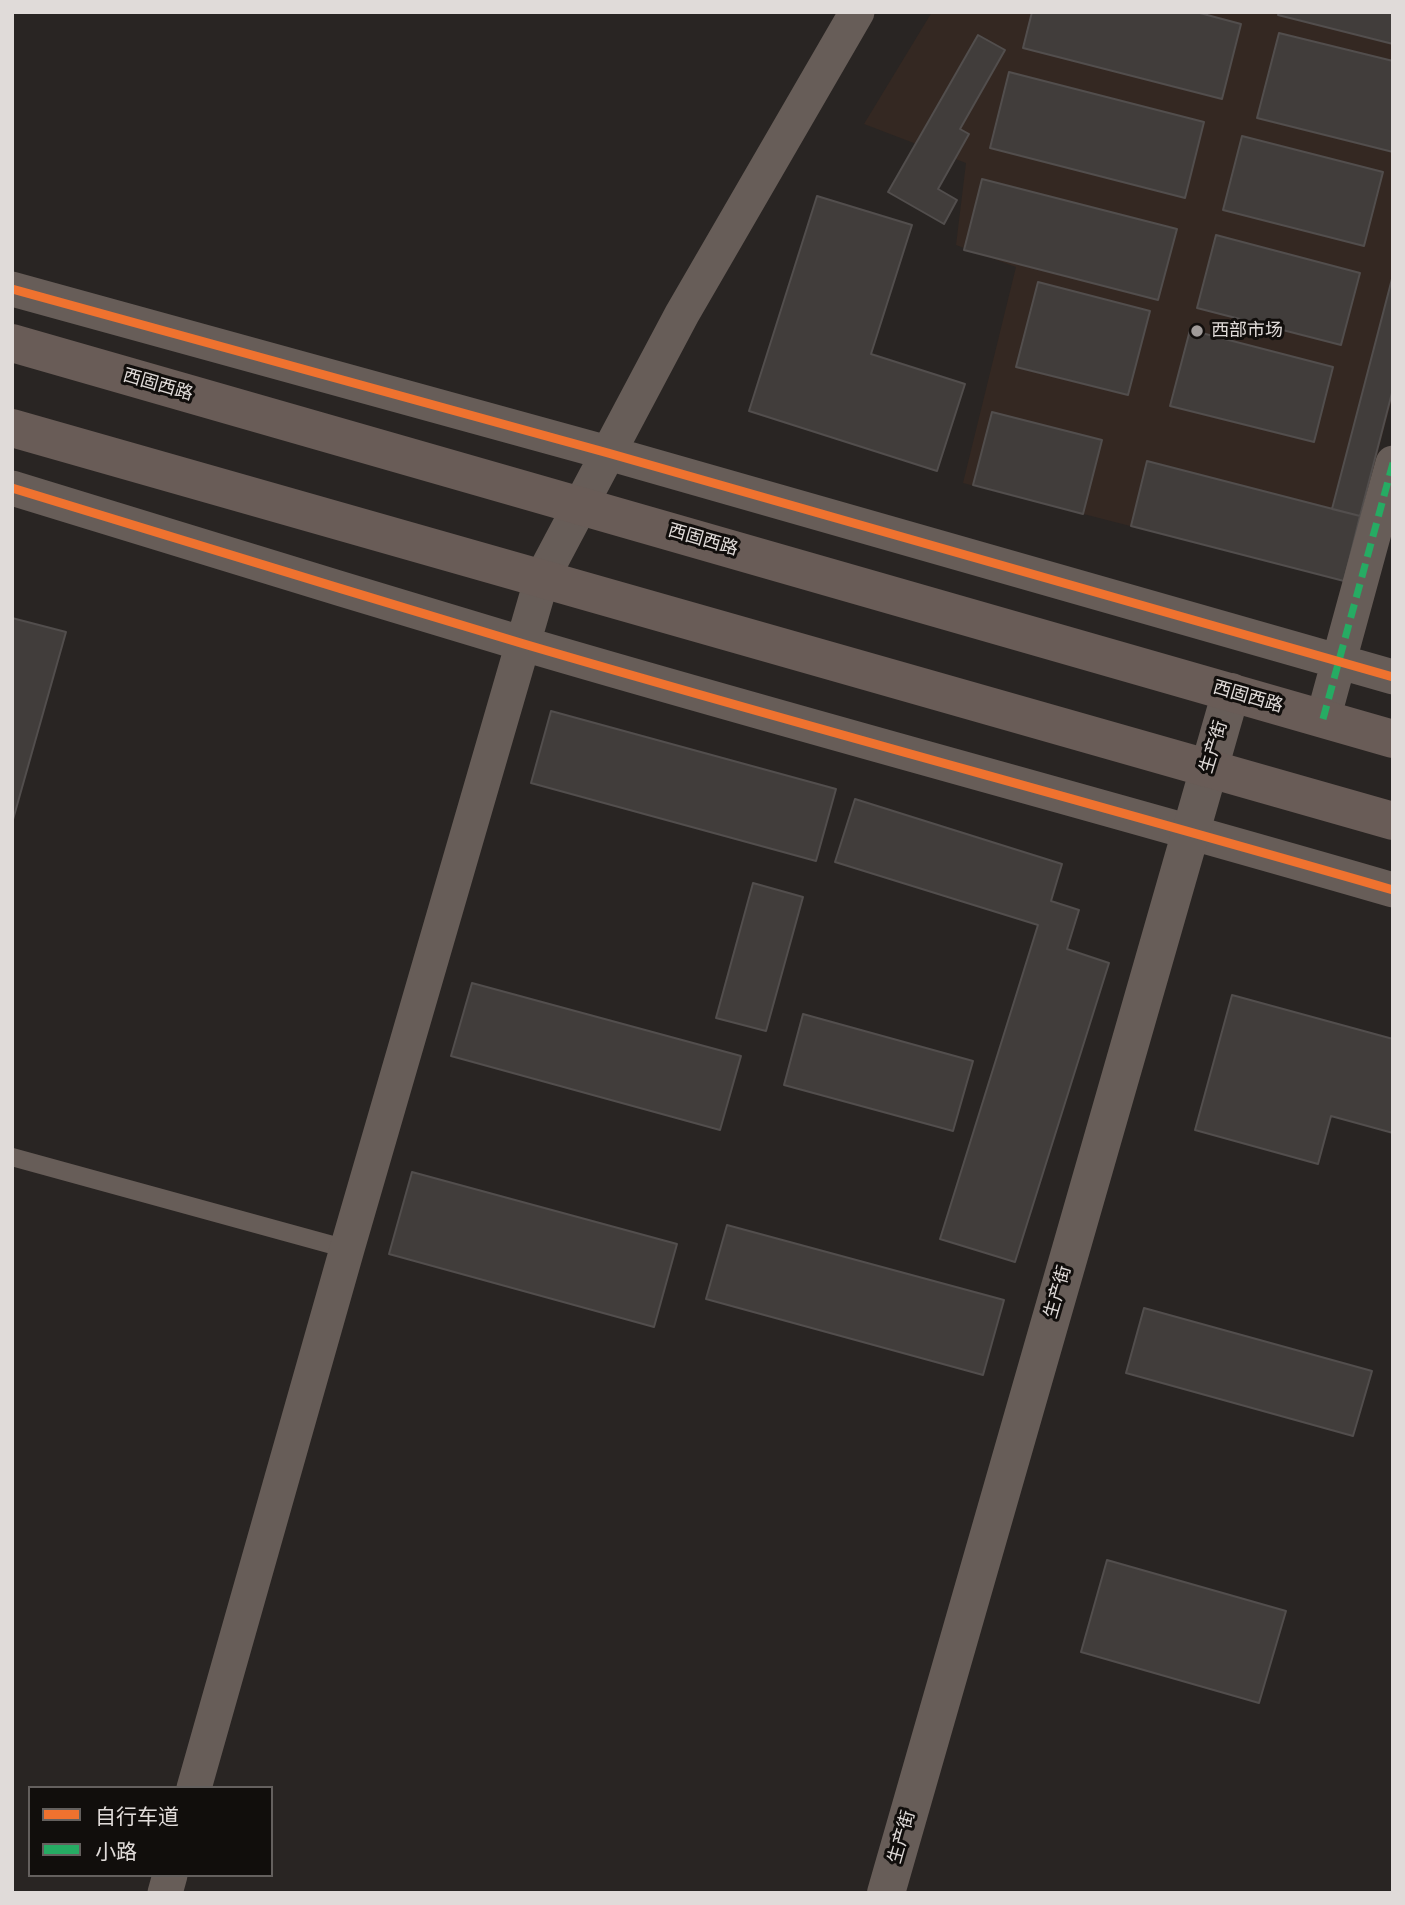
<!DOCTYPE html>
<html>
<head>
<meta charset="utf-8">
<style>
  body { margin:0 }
  #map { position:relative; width:1405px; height:1905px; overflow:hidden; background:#292523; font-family:"IBM Plex Serif","Noto Sans SC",serif }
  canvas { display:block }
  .frame { position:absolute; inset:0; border:14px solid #e0dbd9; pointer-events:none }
  .legend { position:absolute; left:28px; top:1786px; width:245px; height:91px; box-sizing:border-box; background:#110e0c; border:2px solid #64605e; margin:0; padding:9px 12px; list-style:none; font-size:21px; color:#e0dbd9 }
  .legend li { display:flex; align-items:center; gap:14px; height:35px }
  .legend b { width:35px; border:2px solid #64605e }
</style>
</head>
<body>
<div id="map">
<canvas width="1405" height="1905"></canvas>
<div class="frame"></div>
<ul class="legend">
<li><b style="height:9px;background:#ef722f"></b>自行车道</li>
<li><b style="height:9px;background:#26ab63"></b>小路</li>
</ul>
</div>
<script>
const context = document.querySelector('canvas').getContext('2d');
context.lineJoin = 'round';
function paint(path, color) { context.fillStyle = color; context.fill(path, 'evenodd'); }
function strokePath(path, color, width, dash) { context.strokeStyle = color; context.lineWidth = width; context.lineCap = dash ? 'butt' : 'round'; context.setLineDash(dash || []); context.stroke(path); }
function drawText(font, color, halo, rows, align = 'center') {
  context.font = font + ' "IBM Plex Serif","Noto Sans SC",serif'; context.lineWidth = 6; context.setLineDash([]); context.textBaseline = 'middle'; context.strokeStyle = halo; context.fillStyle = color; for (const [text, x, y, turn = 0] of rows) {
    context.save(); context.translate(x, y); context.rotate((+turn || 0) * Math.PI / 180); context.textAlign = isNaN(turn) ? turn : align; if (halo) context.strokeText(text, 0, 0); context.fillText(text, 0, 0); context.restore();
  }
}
paint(new Path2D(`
  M932 12H1393V395L1344 581 963 483 1016 267 956 245 966 163 864 124Z`), '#342822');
const building = new Path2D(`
  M1032 12H1196L1241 24 1222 99 1023 48Z
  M1279 12H1393V44L1278 15Z
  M1279 33 1393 61V152L1257 118Z
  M978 35 1005 50 960 129 969 134 938 189 957 200 944 224 888 192Z
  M1009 72 1204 122 1185 198 990 148Z
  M1242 136 1383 172 1364 246 1223 210Z
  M982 179 1177 229 1158 300 964 250Z
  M817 196 912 225 871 354 965 384 937 471 749 411Z
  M1216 235 1360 273 1341 345 1197 308Z
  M1393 275V389L1360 516 1332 509Z
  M1038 282 1150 311 1128 395 1016 367Z
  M1190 330 1333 367 1314 442 1170 406Z
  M992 412 1102 440 1083 514 973 485Z
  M1147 461 1360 516 1344 581 1131 526Z
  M12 618 66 632 12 823Z
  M551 711 836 789 816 861 531 783Z
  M855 799 1062 864 1051 901 1079 910 1067 949 1109 963 1015 1262 940 1239 1038 925 835 862Z
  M753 883 803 897 766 1031 716 1018Z
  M472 983 741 1056 720 1130 451 1056Z
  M1232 995 1393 1039V1133L1331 1116 1318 1164 1195 1130Z
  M803 1014 973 1061 953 1131 784 1085Z
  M412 1172 677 1244 654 1327 389 1254Z
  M727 1225 1004 1300 983 1375 706 1299Z
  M1144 1308 1372 1371 1353 1436 1126 1373Z
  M1107 1560 1286 1611 1259 1703 1081 1652Z`);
paint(building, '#413d3b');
strokePath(building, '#524e4d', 2);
strokePath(new Path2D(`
  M12 1157 347 1249`), '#675d58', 18);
strokePath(new Path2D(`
  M12 289 608 453 1393 677
  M12 488C183 540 353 593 524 644 813 729 1104 806 1393 890
  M1323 719 1393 463
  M194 1788 347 1249 542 578 682 314 857 12
  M165 1893 170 1875`), '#675d58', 35);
strokePath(new Path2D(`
  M886 1893 1231 692`), '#675d58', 38);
strokePath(new Path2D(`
  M12 343 1393 739
  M12 428 1393 821`), '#695c57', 38);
strokePath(new Path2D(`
  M1323 719 1393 463`), '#26ab63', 7, [14, 7]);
strokePath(new Path2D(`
  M12 289 608 453 1393 677
  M12 488C183 540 353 593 524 644 813 729 1104 806 1393 890`), '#ef722f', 9);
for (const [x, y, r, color] of [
  [1197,331,7,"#a09b99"]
]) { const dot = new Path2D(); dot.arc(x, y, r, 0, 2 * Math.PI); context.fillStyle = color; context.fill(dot); strokePath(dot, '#110e0c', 2.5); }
drawText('18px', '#e0dbd9', '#110e0c', [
  ["西部市场",1211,331]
], 'left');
drawText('18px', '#e0dbd9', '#110e0c', [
  ["西固西路",158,385,16],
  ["西固西路",703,540,16],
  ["西固西路",1248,697,16],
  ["生产街",1214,747,-73],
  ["生产街",1058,1292,-74],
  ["生产街",902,1837,-74]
]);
</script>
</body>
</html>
